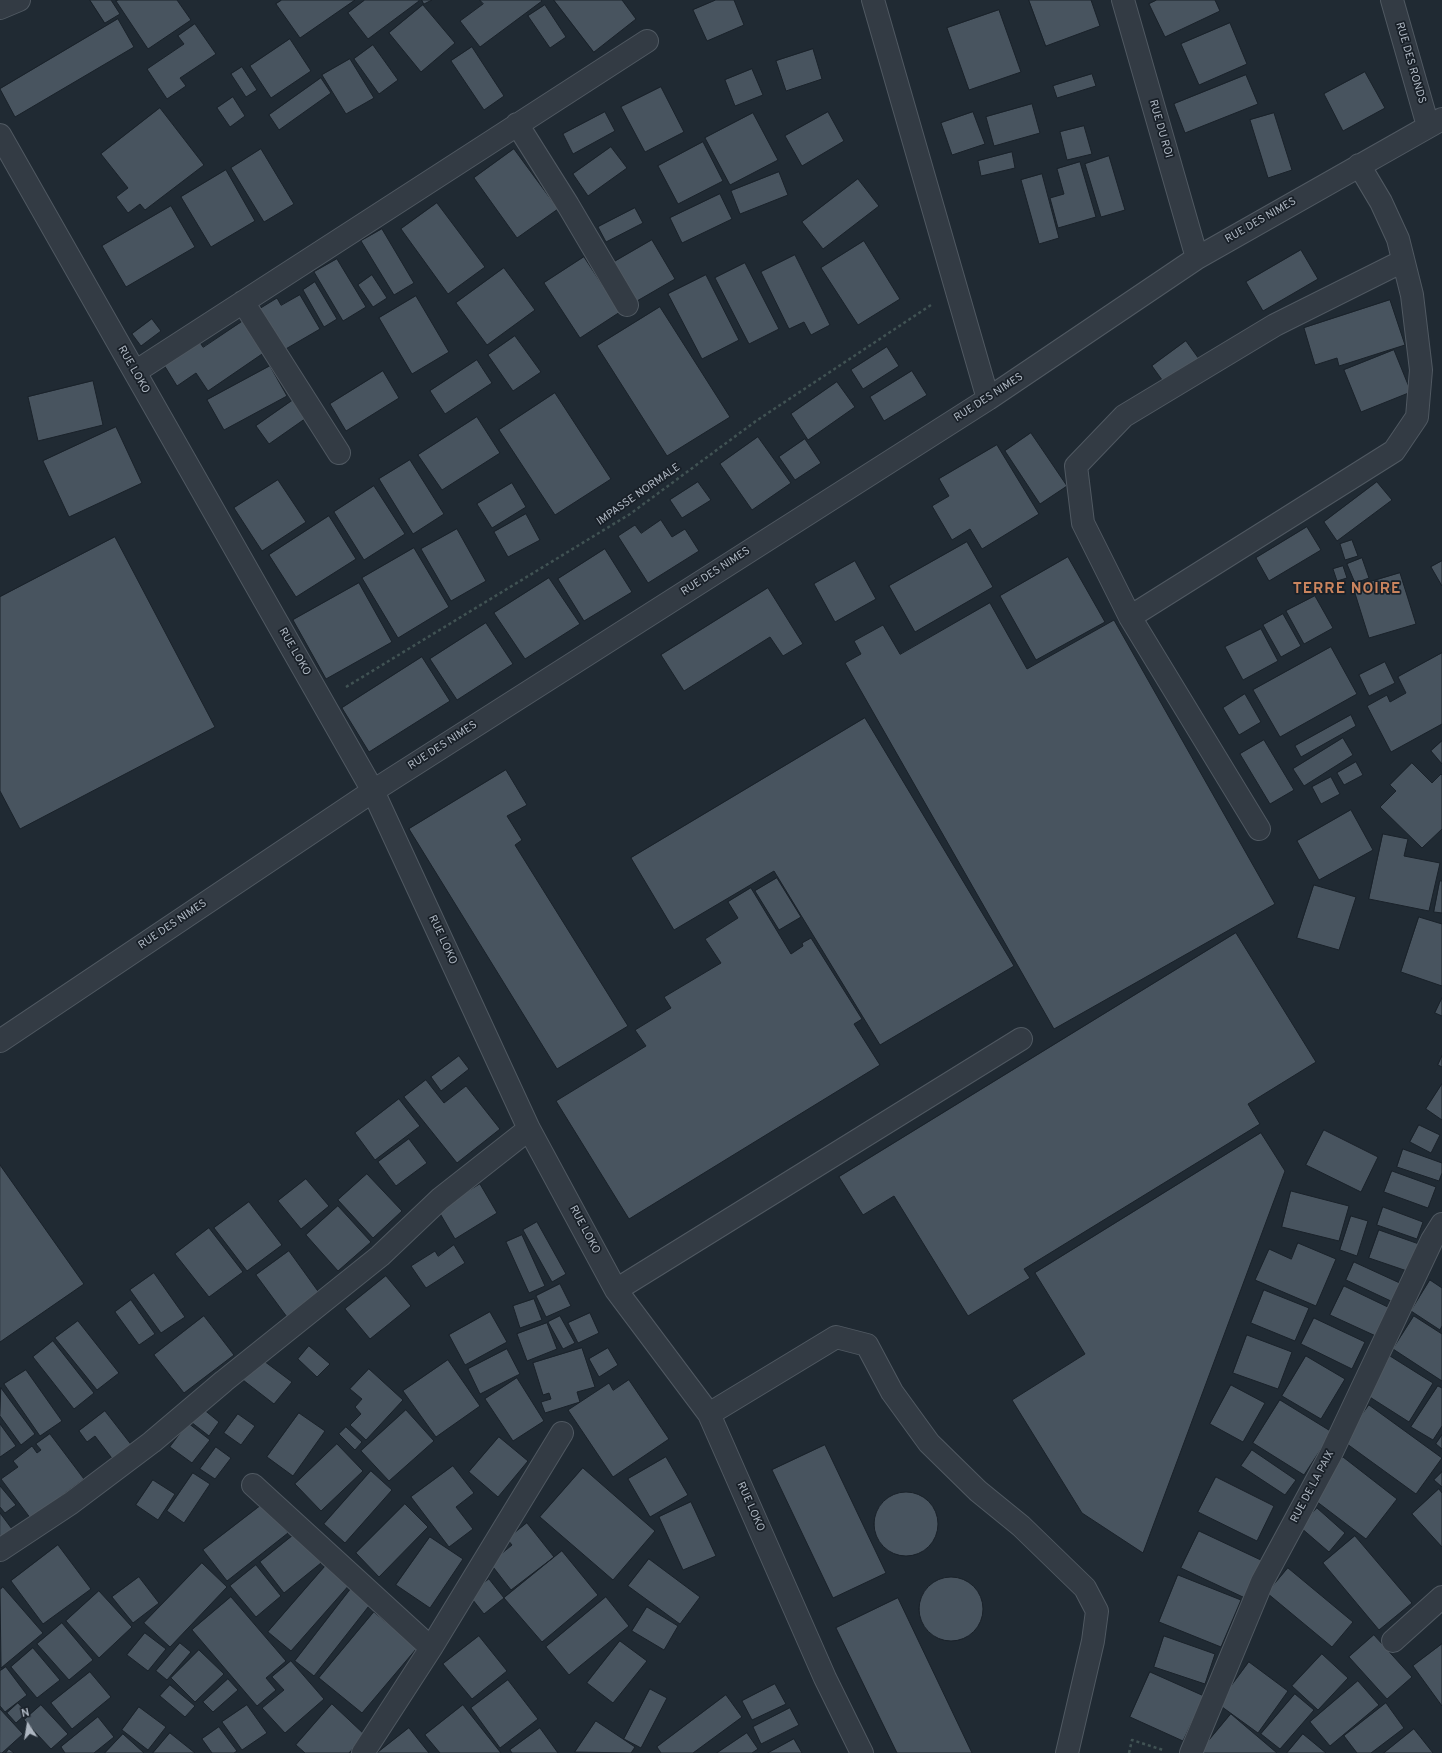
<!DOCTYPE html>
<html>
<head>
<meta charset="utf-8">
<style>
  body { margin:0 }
  #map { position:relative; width:1442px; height:1753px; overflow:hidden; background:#202a33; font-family:Overpass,sans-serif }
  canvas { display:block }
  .north { position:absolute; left:8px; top:1705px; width:40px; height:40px; -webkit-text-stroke:3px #192028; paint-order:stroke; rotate:348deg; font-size:11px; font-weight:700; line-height:16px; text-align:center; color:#adb6c1 }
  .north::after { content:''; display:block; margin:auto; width:14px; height:18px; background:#adb6c1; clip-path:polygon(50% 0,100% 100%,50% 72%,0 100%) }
</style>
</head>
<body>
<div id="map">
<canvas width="1442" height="1753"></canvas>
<div class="north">N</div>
</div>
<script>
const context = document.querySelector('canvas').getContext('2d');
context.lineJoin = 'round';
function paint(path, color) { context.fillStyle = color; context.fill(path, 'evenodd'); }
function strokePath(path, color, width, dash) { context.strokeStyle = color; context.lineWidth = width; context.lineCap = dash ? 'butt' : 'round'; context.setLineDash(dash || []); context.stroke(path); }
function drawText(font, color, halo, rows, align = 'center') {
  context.font = font + ' Overpass,sans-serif'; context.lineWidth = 3.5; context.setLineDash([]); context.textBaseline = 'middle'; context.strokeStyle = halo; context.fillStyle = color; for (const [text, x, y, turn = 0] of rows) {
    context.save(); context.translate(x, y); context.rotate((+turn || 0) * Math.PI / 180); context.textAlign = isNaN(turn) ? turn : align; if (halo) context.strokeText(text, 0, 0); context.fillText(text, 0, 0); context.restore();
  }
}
const building = new Path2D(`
  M90 0H111L120 14 105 23Z
  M119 0H177L191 20 148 49 116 1Z
  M282 0H355L300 38 276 4Z
  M365 0H419V1L368 39 348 13Z
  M422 0H432L424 4Z
  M480 0H541L542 1 480 47 460 21 483 4Z
  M554 0H622L636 19 594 52Z
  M716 0H734L744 25 707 41 693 10Z
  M1029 0H1091L1100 26 1046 46Z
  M1157 0H1215L1220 11 1165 37 1149 4Z
  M423 5 455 43 421 72 389 33Z
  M545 5 566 37 550 48 528 16Z
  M999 10 1021 72 969 90 947 28Z
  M118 19 134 47 15 117 0 89Z
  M1230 23 1247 64 1199 85 1181 44Z
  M195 24 216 54 180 78 186 86 167 99 147 69 184 44 178 36Z
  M290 39 311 71 271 98 250 66Z
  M373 45 398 80 379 94 354 59Z
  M472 47 504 96 484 110 451 61Z
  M813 49 822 79 786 91 776 61Z
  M350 59 374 98 346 114 322 75Z
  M242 67 257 90 246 97 231 74Z
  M752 69 763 95 735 106 725 80Z
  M1365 72 1385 108 1343 131 1324 94Z
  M1092 74 1096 86 1057 98 1053 86Z
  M1246 75 1258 104 1185 133 1174 104Z
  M321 78 331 93 279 130 269 115Z
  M661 87 684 132 645 152 621 107Z
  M233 97 245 116 230 127 217 108Z
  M1032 104 1040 133 994 146 986 117Z
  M160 108 204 165 145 210 140 204 128 213 116 197 128 188 101 154Z
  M605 112 615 131 573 154 563 134Z
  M828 112 844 141 802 166 785 136Z
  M973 112 985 144 952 155 941 123Z
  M753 113 778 160 730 185 705 138Z
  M1274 113 1292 170 1268 178 1250 120Z
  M1084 126 1092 154 1067 160 1060 132Z
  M703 142 723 181 678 204 658 166Z
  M611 147 627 168 588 196 573 174Z
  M261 149 294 204 264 222 231 168Z
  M514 149 558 209 517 238 474 178Z
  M1012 152 1015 168 981 176 978 161Z
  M1109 156 1125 210 1101 217 1085 164Z
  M1080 162 1096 217 1058 228 1050 198 1064 194 1057 169Z
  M226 170 255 221 211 247 181 197Z
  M779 172 788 195 740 214 731 191Z
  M1042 174 1059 238 1039 244 1021 180Z
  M858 179 879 206 823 249 802 222Z
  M720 194 732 219 682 243 670 218Z
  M437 203 485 267 448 294 401 229Z
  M171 206 195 247 126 287 102 246Z
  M635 208 643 223 606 242 598 227Z
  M382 229 414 283 394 295 361 241Z
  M652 240 675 279 637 301 614 262Z
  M864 241 900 299 858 325 821 268Z
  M1301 250 1318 279 1263 311 1246 282Z
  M795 255 830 325 811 335 804 322 789 329 761 272Z
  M584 257 620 312 580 338 544 283Z
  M337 259 366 307 343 321 314 272Z
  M745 263 779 329 749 344 715 278Z
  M504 268 535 310 487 345 456 303Z
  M372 275 387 298 373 307 358 285Z
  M706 275 739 340 702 359 668 294Z
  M315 282 337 319 324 327 303 290Z
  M300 295 320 329 284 350 259 309 277 298 281 305Z
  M416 296 449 352 412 374 379 318Z
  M1390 300 1405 345 1339 366 1337 358 1315 365 1304 328Z
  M660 307 730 417 667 456 597 346Z
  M152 319 161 331 141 346 132 334Z
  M243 321 265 352 208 391 196 373 177 386 164 365 199 341 203 347Z
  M515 336 541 372 513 391 488 355Z
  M1186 341 1199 359 1165 384 1152 366Z
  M887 347 899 366 863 389 851 370Z
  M1394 350 1411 392 1361 412 1344 370Z
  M477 360 492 383 445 414 430 391Z
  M270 366 287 396 224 430 207 400Z
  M383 371 399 398 346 431 330 404Z
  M912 371 927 395 884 421 870 397Z
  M93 381 103 425 38 441 28 397Z
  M837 382 855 407 808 440 791 414Z
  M555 393 611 479 555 515 499 430Z
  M296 398 309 416 269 444 256 426Z
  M477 417 500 453 442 490 418 455Z
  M116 427 142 483 69 517 43 461Z
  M1031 433 1067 486 1040 504 1005 451Z
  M758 437 791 483 752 510 720 464Z
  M805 439 821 463 795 480 779 457Z
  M997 445 1039 514 982 549 970 529 952 540 932 506 949 496 939 479Z
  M410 460 444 514 413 534 379 479Z
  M278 480 306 522 262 551 234 508Z
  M698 482 711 500 682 518 670 500Z
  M1377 482 1392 500 1337 541 1324 522Z
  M512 483 526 507 492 528 477 504Z
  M374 486 405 534 364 560 334 512Z
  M526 514 540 540 508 557 494 532Z
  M329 516 356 559 296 597 269 555Z
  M661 520 672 537 685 529 699 551 648 583 618 536 635 525 641 533Z
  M1307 527 1321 550 1269 581 1256 558Z
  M457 529 486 581 451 601 421 549Z
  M115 537 215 727 20 829 0 791V597Z
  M1352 540 1358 556 1345 560 1340 544Z
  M967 542 993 587 915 632 889 586Z
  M414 548 449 607 398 638 362 578Z
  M605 549 632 592 584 621 558 579Z
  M1068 557 1105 622 1036 660 1000 596Z
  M1362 558 1369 578 1355 583 1347 564Z
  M855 561 876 599 835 622 814 584Z
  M1442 561V586L1431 567Z
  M1343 566 1347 578 1337 581 1333 569Z
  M1400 573 1416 624 1369 638 1353 587Z
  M549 578 580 624 525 659 494 613Z
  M359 583 392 642 326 679 293 620Z
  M768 588 803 644 783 656 770 637 684 691 661 655Z
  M1315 596 1333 628 1304 644 1286 611Z
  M990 603 1027 669 1114 620 1275 904 1054 1029 845 663 861 654 854 641 883 625 900 654Z
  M1283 614 1301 646 1281 657 1263 625Z
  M486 623 513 664 457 700 430 659Z
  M1261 629 1278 661 1243 680 1225 647Z
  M1331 647 1357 694 1280 737 1253 690Z
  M1442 653V724L1391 752 1367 706 1387 695 1390 702 1406 693 1398 677Z
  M422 657 450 701 369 752 342 708Z
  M1385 662 1395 683 1369 696 1359 675Z
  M1245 694 1261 722 1239 735 1223 708Z
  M1351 715 1356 726 1301 757 1295 746Z
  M865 718 1014 966 880 1045 774 871 674 930 631 858Z
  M1343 738 1353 755 1304 786 1293 769Z
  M1264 740 1294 790 1270 804 1240 754Z
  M1442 741V764L1431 751Z
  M1356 762 1363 775 1344 785 1337 773Z
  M1412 763 1432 783 1441 774 1442 775V829L1422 848 1380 807 1396 791 1390 785Z
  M506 770 527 805 507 816 522 840 515 845 628 1026 557 1069 409 829Z
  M1331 777 1340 794 1321 804 1312 787Z
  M1351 810 1373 850 1319 880 1297 841Z
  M1383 834 1408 839 1404 856 1440 863 1429 911 1369 899Z
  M777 878 801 917 779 930 755 891Z
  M1440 881H1442V913L1434 912Z
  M1314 885 1356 897 1339 950 1297 938Z
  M751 888 791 954 803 946 802 943 811 938 862 1019 854 1024 880 1065 629 1219 556 1101 646 1046 635 1030 671 1008 664 997 721 963 705 939 738 918 728 902Z
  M1419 917 1442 924V986L1401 972Z
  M1236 933 1316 1062 1248 1104 1260 1124 1024 1269 1030 1278 968 1316 894 1196 863 1215 839 1177Z
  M1442 998V1016L1435 1013Z
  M459 1056 469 1069 441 1091 431 1077Z
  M1442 1056V1067L1438 1065Z
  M426 1080 444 1103 466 1086 500 1129 457 1163 404 1097Z
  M1442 1084V1120L1426 1109Z
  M399 1099 420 1126 375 1160 355 1133Z
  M1419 1125 1440 1135 1431 1153 1410 1142Z
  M1324 1130 1378 1157 1361 1192 1306 1165Z
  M1261 1133 1285 1171 1143 1553 1082 1513 1012 1400 1085 1354 1035 1273Z
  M409 1139 427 1163 396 1186 378 1162Z
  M1403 1149 1442 1163V1173L1439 1181 1397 1167Z
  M0 1165 84 1284 0 1342Z
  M1392 1171 1436 1187 1428 1208 1384 1192Z
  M367 1174 402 1211 373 1238 338 1200Z
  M306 1179 329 1206 301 1229 278 1201Z
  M480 1184 497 1213 455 1239 438 1210Z
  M1291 1191 1349 1206 1339 1241 1282 1227Z
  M249 1202 282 1245 247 1271 214 1228Z
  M338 1206 371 1242 338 1271 306 1235Z
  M1383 1207 1423 1222 1417 1239 1377 1225Z
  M1351 1216 1368 1221 1357 1256 1340 1250Z
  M537 1222 566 1274 552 1282 523 1230Z
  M209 1228 243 1272 209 1297 175 1254Z
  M1379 1230 1419 1244 1410 1272 1369 1258Z
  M522 1235 545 1286 529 1293 506 1242Z
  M1298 1243 1336 1259 1316 1306 1255 1280 1269 1249 1291 1259Z
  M454 1245 465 1263 426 1288 411 1266 435 1251 438 1256Z
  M289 1251 320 1294 287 1317 256 1275Z
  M1354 1262 1402 1284 1393 1302 1346 1280Z
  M154 1273 185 1317 161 1333 130 1290Z
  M386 1276 411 1306 370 1339 345 1309Z
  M1430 1280 1442 1288V1326L1440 1330 1411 1311Z
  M560 1284 571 1306 546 1317 536 1296Z
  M1344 1286 1392 1309 1378 1337 1330 1315Z
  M1264 1290 1309 1308 1295 1341 1251 1323Z
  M534 1299 542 1320 520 1328 513 1306Z
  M131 1300 155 1334 139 1345 115 1312Z
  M490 1312 507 1342 465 1365 449 1335Z
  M590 1313 599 1333 578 1343 568 1323Z
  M204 1316 234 1355 184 1393 154 1355Z
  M560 1316 575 1343 563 1349 548 1322Z
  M1414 1316 1442 1334V1381L1393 1349Z
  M1314 1318 1365 1342 1352 1369 1301 1344Z
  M78 1321 119 1373 97 1390 55 1338Z
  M547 1323 557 1349 527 1361 517 1334Z
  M1247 1335 1292 1352 1278 1389 1233 1373Z
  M53 1341 94 1393 74 1409 33 1357Z
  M309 1346 330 1364 317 1377 298 1359Z
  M582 1348 595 1387 577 1392 580 1402 545 1413 541 1402 551 1399 549 1393 543 1395 533 1363Z
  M608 1348 618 1365 599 1377 589 1359Z
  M507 1349 520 1374 480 1394 468 1369Z
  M1306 1356 1345 1379 1321 1419 1282 1396Z
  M1390 1356 1433 1383 1409 1422 1365 1394Z
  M260 1358 292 1382 274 1404 243 1380Z
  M448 1360 480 1406 436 1437 403 1391Z
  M369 1369 403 1400 366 1440 350 1425 361 1414 355 1407 362 1399 350 1389Z
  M26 1370 62 1421 40 1436 4 1384Z
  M517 1378 544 1421 513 1441 485 1399Z
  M629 1380 669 1439 613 1477 568 1410 609 1383 613 1390Z
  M1231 1385 1265 1403 1243 1442 1210 1424Z
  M1438 1386 1442 1388V1426L1433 1440 1411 1427Z
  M1 1388 35 1434 21 1445 0 1416Z
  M1280 1400 1332 1432 1304 1475 1253 1443Z
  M1369 1405 1442 1458 1416 1494 1343 1441Z
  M202 1408 219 1422 209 1436 191 1422Z
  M406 1410 434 1441 389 1481 361 1451Z
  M105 1411 133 1447 114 1461 95 1436 87 1442 79 1431Z
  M299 1413 325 1431 293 1476 267 1457Z
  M238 1414 255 1426 241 1445 224 1433Z
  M188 1423 210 1440 192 1463 170 1447Z
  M0 1424 16 1446 0 1457Z
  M346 1427 362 1442 355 1450 339 1434Z
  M50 1434 84 1479 31 1519 1 1479 18 1467 13 1461 32 1446 37 1453 41 1450 36 1444Z
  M1442 1435V1449L1436 1444Z
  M499 1437 528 1461 498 1497 469 1472Z
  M337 1444 363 1471 321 1511 295 1484Z
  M825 1445 886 1573 833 1598 772 1470Z
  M216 1447 231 1458 215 1479 200 1469Z
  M1252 1450 1296 1480 1285 1495 1241 1466Z
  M666 1457 688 1495 650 1517 628 1479Z
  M1343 1457 1397 1499 1366 1539 1312 1498Z
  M453 1466 474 1493 456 1507 473 1529 449 1547 411 1497Z
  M583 1468 655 1531 613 1580 540 1517Z
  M371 1471 392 1490 345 1543 324 1524Z
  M1442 1472V1487L1434 1480Z
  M193 1473 210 1484 184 1523 167 1511Z
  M1216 1477 1274 1506 1257 1541 1198 1512Z
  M153 1480 175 1494 158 1520 136 1505Z
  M0 1486 16 1505 5 1513 0 1507Z
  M1439 1489 1442 1493V1547L1412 1514Z
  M874 1524a32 32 0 1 1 64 0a32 32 0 1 1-64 0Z
  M691 1502 716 1556 683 1570 659 1517Z
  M264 1503 288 1533 227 1581 203 1550Z
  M405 1504 428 1527 379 1577 356 1553Z
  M1317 1508 1345 1533 1329 1552 1300 1527Z
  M0 1513 12 1529 0 1537Z
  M527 1523 554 1557 511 1590 490 1563 512 1545 507 1539Z
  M1199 1531 1263 1561 1245 1598 1181 1568Z
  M296 1533 321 1563 284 1593 260 1562Z
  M1355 1536 1412 1603 1379 1630 1323 1563Z
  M430 1537 463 1559 430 1608 396 1585Z
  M58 1545 91 1589 43 1624 11 1581Z
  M562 1551 598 1595 542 1642 504 1598Z
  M649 1559 700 1597 680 1624 628 1586Z
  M202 1563 227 1587 170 1647 144 1623Z
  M328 1563 351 1583 291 1651 268 1632Z
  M256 1565 281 1596 256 1617 230 1586Z
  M1288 1568 1353 1622 1332 1647 1267 1593Z
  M1178 1575 1241 1600 1221 1647 1159 1622Z
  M919 1609a32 32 0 1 1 64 0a32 32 0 1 1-64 0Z
  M139 1577 159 1603 133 1623 112 1597Z
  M489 1579 504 1598 484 1614 469 1595Z
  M353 1586 372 1602 314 1676 295 1661Z
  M3 1587 43 1633 1 1668 0 1590Z
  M99 1591 132 1627 99 1658 66 1621Z
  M231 1597 286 1661 266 1678 276 1690 257 1706 192 1630Z
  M606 1597 629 1626 569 1675 546 1647Z
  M898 1598 972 1753H897L836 1628Z
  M647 1607 678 1626 664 1650 632 1631Z
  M374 1612 417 1648 362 1713 319 1678Z
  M62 1623 93 1660 69 1680 37 1644Z
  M145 1633 166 1649 148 1671 127 1655Z
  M1374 1635 1412 1677 1387 1699 1349 1657Z
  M479 1636 507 1671 472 1699 443 1664Z
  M1164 1636 1215 1654 1205 1684 1154 1667Z
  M620 1641 647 1661 613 1703 587 1683Z
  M180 1643 191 1652 167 1680 156 1671Z
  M1442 1644V1706L1413 1666Z
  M33 1648 60 1680 37 1698 11 1667Z
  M199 1650 224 1674 195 1702 171 1678Z
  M1322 1654 1348 1678 1318 1710 1292 1686Z
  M291 1661 324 1699 285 1733 262 1708 284 1690 272 1677Z
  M1249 1662 1288 1691 1258 1733 1218 1704Z
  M6 1667 27 1695 5 1712 0 1706V1671Z
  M90 1672 111 1697 72 1729 51 1703Z
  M1150 1672 1204 1696 1183 1741 1130 1717Z
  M228 1679 238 1690 213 1712 203 1702Z
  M508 1680 538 1719 500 1748 471 1708Z
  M1358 1681 1379 1705 1330 1746 1310 1722Z
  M775 1684 786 1704 752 1720 742 1701Z
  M170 1685 195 1706 185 1717 160 1696Z
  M650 1689 667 1698 641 1748 624 1739Z
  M1295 1694 1314 1710 1280 1749 1261 1734Z
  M726 1695 742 1717 693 1753H661L657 1747Z
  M18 1703 27 1713 16 1723 7 1713Z
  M1386 1703 1404 1728 1371 1753H1357L1344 1736Z
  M332 1704 365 1735 349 1753H305L296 1745Z
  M41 1705 68 1734 51 1749 24 1720Z
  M247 1705 267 1733 242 1750 222 1722Z
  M463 1705 501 1753H440L425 1735Z
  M139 1707 166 1727 148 1750 122 1730Z
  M790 1708 799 1725 761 1744 753 1727Z
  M0 1709 23 1734 2 1753H0Z
  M1231 1714 1277 1753H1204L1201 1750Z
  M98 1717 114 1737 94 1753H65L61 1747Z
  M596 1721 635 1747 631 1753 575 1752Z
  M219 1727 237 1751 234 1753H212L202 1739Z
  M409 1728 429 1753H377Z
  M540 1728 558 1753H512L510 1750Z
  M1414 1729 1433 1753H1384Z
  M170 1733 195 1753H153Z
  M747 1733 758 1749 752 1753H717Z
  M123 1734 144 1753H105Z
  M1303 1734 1326 1753H1287Z
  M794 1739 802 1753H768Z
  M9 1749 14 1753H6Z`);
paint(building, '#48545f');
strokePath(building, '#1a222a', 1);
const minor = new Path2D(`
  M873 0 988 399
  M1123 0 1197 258
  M1392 0 1428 126
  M0 8 19 0
  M517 124 568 205 627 305
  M0 135 373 791 529 1129 616 1290 709 1414 825 1678 862 1753
  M243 302 339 453
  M135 372 647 41
  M1130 617 1394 451 1417 417 1421 370 1412 295 1398 239 1381 202 1359 165
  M1259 829 1130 617 1083 523 1076 466 1124 416 1275 325 1403 261
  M0 1041 373 791 988 399 1197 258 1442 119
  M616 1290 1021 1039
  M709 1414 836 1337 867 1345 892 1392 929 1443 978 1491 1021 1526 1085 1588 1097 1611 1093 1641 1067 1753
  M253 1485 431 1648
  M0 1550 71 1503 152 1442 224 1381 380 1256 440 1199 529 1129
  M1393 1641 1442 1597
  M363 1753 431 1648 562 1433
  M1191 1753 1262 1582 1331 1454 1432 1240 1442 1224`);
strokePath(minor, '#505962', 24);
strokePath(new Path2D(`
  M346 687 630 514 756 421 931 305
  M1129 1753 1132 1740 1163 1750`), '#415354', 2.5, [3, 3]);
strokePath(minor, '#333b44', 22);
drawText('11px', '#adb6c1', '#192028', [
  ["RUE DES RONDS",1410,63,74],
  ["RUE DU ROI",1160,129,74],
  ["RUE DES NIMES",1261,221,-30],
  ["RUE LOKO",133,370,60],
  ["RUE DES NIMES",989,398,-33],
  ["IMPASSE NORMALE",639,495,-35],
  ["RUE DES NIMES",716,572,-33],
  ["RUE LOKO",294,652,60],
  ["RUE DES NIMES",443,746,-33],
  ["RUE DES NIMES",173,925,-34],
  ["RUE LOKO",442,940,65],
  ["RUE LOKO",584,1230,62],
  ["RUE DE LA PAIX",1313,1487,-62],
  ["RUE LOKO",750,1507,66]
]);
context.letterSpacing = '1px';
drawText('bold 15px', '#ca845e', '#192028', [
  ["TERRE NOIRE",1347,590]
]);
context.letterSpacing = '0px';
</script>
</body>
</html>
